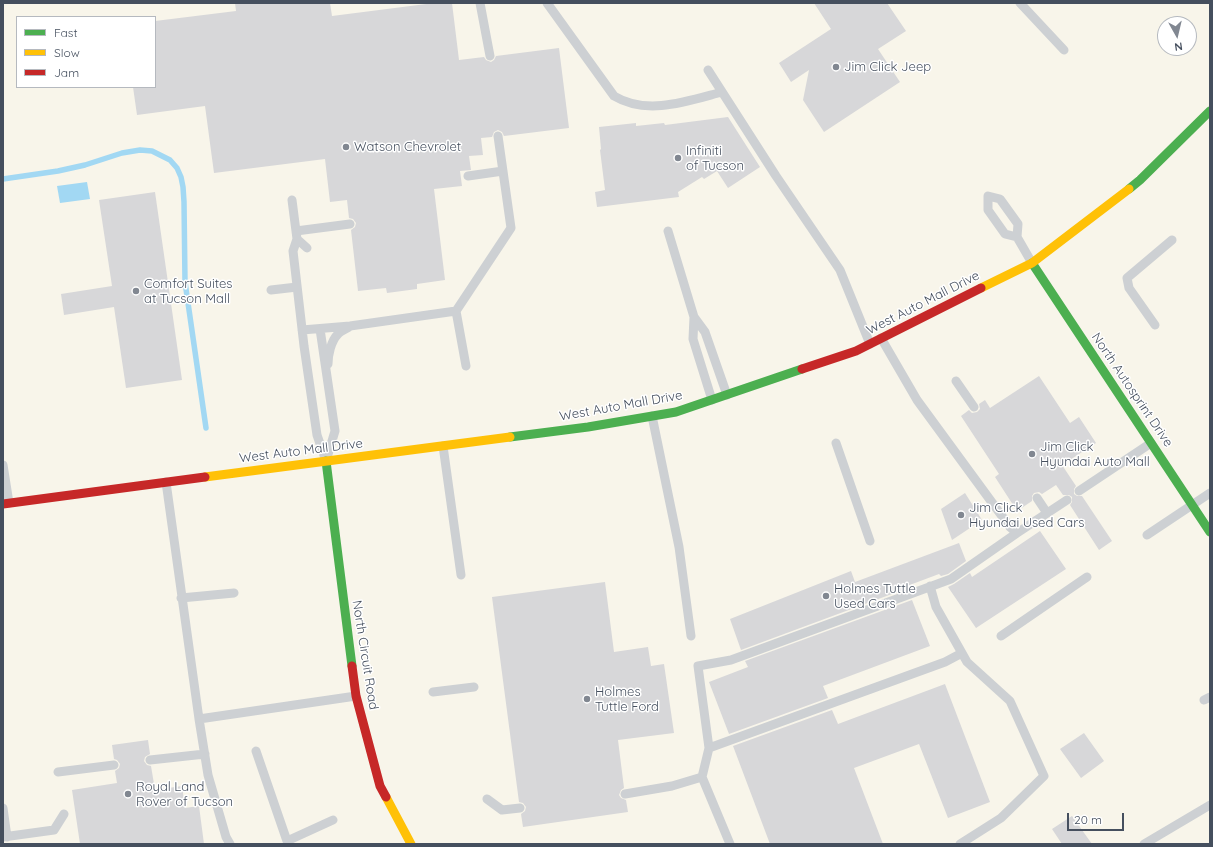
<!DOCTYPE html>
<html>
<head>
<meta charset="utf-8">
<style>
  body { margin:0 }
  #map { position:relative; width:1213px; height:847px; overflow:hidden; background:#f0efef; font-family:Quicksand,sans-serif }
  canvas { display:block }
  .frame { position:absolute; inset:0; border:4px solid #454f5e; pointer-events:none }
  .legend { position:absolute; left:16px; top:16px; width:140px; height:72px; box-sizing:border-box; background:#fff; border:1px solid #b5b9bf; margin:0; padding:5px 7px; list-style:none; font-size:12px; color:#454f5e }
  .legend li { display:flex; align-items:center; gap:8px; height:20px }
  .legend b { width:20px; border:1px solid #b5b9bf }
  .north { position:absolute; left:1157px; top:16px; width:40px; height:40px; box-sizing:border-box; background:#fff; border:1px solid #b5b9bf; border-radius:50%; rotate:172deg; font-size:11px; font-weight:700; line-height:16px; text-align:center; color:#454f5e }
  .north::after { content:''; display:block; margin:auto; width:14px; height:18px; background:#818791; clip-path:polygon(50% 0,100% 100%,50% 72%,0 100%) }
  .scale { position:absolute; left:1067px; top:813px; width:57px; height:18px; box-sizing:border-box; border:2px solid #454f5e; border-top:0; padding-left:5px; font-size:12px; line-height:14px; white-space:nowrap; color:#454f5e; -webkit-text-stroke:3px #fff; paint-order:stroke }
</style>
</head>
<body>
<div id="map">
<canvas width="1213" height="847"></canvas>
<div class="frame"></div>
<ul class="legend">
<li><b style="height:5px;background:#4caf50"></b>Fast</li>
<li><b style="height:5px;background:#ffc107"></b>Slow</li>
<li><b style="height:5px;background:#c62828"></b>Jam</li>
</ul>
<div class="north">N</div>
<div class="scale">20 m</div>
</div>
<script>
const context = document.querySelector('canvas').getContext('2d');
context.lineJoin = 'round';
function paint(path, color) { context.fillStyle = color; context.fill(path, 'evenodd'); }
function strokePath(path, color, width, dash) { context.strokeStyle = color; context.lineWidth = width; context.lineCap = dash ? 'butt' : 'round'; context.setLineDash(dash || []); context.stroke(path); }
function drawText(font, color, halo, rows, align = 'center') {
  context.font = font + ' Quicksand,sans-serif'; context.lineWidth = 3; context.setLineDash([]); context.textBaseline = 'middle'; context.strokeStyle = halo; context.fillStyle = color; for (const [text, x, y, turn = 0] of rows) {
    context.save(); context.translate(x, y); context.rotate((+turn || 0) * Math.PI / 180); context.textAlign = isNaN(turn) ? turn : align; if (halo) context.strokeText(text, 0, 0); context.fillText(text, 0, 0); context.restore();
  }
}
paint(new Path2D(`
  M3 3H1210V844H3ZM17 17H155V87H17ZM1165 24H1189V48H1165Z`), '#f8f5ea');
paint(new Path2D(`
  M87 182 90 199 60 203 57 186Z`), '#a2d8f3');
strokePath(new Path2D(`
  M3 179 58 171 85 165 122 153 140 150 152 151 170 160 177 168 181 177 183 187 184 202 185 282 206 428`), '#a2d8f3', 5.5);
paint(new Path2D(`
  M235 3H330L332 16 434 3H452L459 60 484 57 486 60 491 62 494 60 496 56 559 48 569 128 504 136 502 132 498 130 494 132 492 137 481 138 483 155 469 156 471 170 460 171 462 186 434 189 445 280 417 284V289L387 293 386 288 358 291 351 230 355 227 356 223 353 219 349 218 347 200 330 202 325 159 214 173 205 106 137 115 133 87H155V21L236 11Z
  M814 3H887L906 31 878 49 900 82 824 132 803 100 809 70 791 82 779 63 831 29Z
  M728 117 760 167 728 188 717 171 704 179 702 177 678 192 679 197 597 207 595 192 605 190 600 150 601 149 599 127 636 123V126L664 123 665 125Z
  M155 192 182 380 126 388 114 307 64 315 61 294 112 286 99 200Z
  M1039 376 1070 423 1079 417 1096 443 1062 465 1076 486 1074 489V494L1077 496H1082L1112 541 1099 550 1070 505 1072 502V497L1069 495H1063L1056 485 1042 494 1039 492 1034 493 1032 496V501L1017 511 995 477 999 474 961 416 969 410 972 413 977 412 980 409 979 404 985 400 990 408Z
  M965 493 982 520 952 540 941 509Z
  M1040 531 1066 569 976 628 948 587 954 584 970 573 972 577Z
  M959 543 966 561 948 574 941 576 939 574 907 586 908 588 741 650 730 619 851 571 855 582Z
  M605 582 614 652 648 647 651 666 664 664 674 733 618 740 624 788 621 790 619 795 621 798 626 800 628 812 523 827 521 814 525 811 526 807 523 803 519 802 492 597Z
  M912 600 930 646 823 686 828 698 729 734 709 682 748 667 745 661Z
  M945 684 990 802 948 818 919 744 854 768 883 844H770L733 746 832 710 838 724Z
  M1084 733 1104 761 1081 778 1060 749Z
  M148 740 150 754 145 757 144 761 147 765 151 766 155 790 182 786 185 808 199 806 204 844H80L72 790 117 783 115 771 119 768 120 764 117 760 114 759 112 745Z
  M1072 816 1092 844H1062L1052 829Z`), '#d7d7d9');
strokePath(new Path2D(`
  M480 3 490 56
  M547 3 614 96C647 116 688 101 722 92
  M1020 3 1064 50
  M708 70 776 176 840 270 870 344
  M468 176 503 171
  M988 196 1000 199 1018 224 1017 237 1005 234 988 210Z
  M292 200 297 239 293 251 304 346 317 435 326 461
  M296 231 350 224
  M668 231 694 317
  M1017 237 1032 263
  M297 239 307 248
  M271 290 297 287
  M1155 325 1129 288 1127 278 1172 240
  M320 329 335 431 326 461
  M302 330 350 326 456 311
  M881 338 917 400 1010 527 1017 533 1067 500
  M328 364C328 355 331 341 338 334 341 331 346 329 349 327
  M466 366 456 311 511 228 498 136
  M956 381 974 407
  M712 400 693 339 694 317 705 332 727 395
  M652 416 679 547 691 636
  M836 443 870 541
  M443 446 461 575
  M3 465 9 503
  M166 482 199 719 356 696
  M1079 491 1151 443
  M1037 498 1047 513
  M1147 535 1210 493
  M930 586 936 607 967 662 1010 701 1044 776 1001 818 960 844
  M181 598 234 593
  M1001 636 1087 577
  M433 692 474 687
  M1204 700 1210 697
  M199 719 208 775 226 837 230 844
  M709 748 698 666 731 660 951 579 1017 533
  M256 751 287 841 333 820
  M150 760 205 754
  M58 772 114 765
  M625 794 672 786 702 777
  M487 799 502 810 520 808
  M3 808 7 837
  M3 837 54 830 64 814
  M730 844 702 777 709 748 945 662 962 653
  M1144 844 1210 805`), '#cdd0d3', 9);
strokePath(new Path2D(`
  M1129 189 1140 180 1210 111
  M1032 263 1210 532
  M510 437 588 427 676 412 802 369
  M326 461 352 666`), '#4caf50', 9);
strokePath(new Path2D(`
  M981 288 1032 263 1129 189
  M205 477 510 437
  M386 797 411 844`), '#ffc107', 9);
strokePath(new Path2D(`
  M802 369 856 351 981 288
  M3 504 205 477
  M352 666 356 696 380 786 386 797`), '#c62828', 9);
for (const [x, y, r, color] of [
  [836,67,4,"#818791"],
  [346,147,4,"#818791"],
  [678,158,4,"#818791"],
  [136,291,4,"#818791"],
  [1032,454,4,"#818791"],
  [961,515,4,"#818791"],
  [826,596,4,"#818791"],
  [587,699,4,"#818791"],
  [128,794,4,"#818791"]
]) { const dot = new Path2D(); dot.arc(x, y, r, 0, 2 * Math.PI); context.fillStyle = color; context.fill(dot); strokePath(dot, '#fff', 1.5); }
drawText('13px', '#454f5e', '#fff', [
  ["Jim Click Jeep",844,67],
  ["Watson Chevrolet",354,147],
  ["Infiniti",686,151],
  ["of Tucson",686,166],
  ["Comfort Suites",144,284],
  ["at Tucson Mall",144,299],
  ["Jim Click",1040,447],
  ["Hyundai Auto Mall",1040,462],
  ["Jim Click",969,508],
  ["Hyundai Used Cars",969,523],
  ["Holmes Tuttle",834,589],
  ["Used Cars",834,604],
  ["Holmes",595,692],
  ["Tuttle Ford",595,707],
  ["Royal Land",136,787],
  ["Rover of Tucson",136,802]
], 'left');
drawText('13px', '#454f5e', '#fff', [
  ["West Auto Mall Drive",923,303,-27],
  ["North Autosprint Drive",1132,390,56],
  ["West Auto Mall Drive",621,406,-10],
  ["West Auto Mall Drive",301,451,-7],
  ["North Circuit Road",365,655,81]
]);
</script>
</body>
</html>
